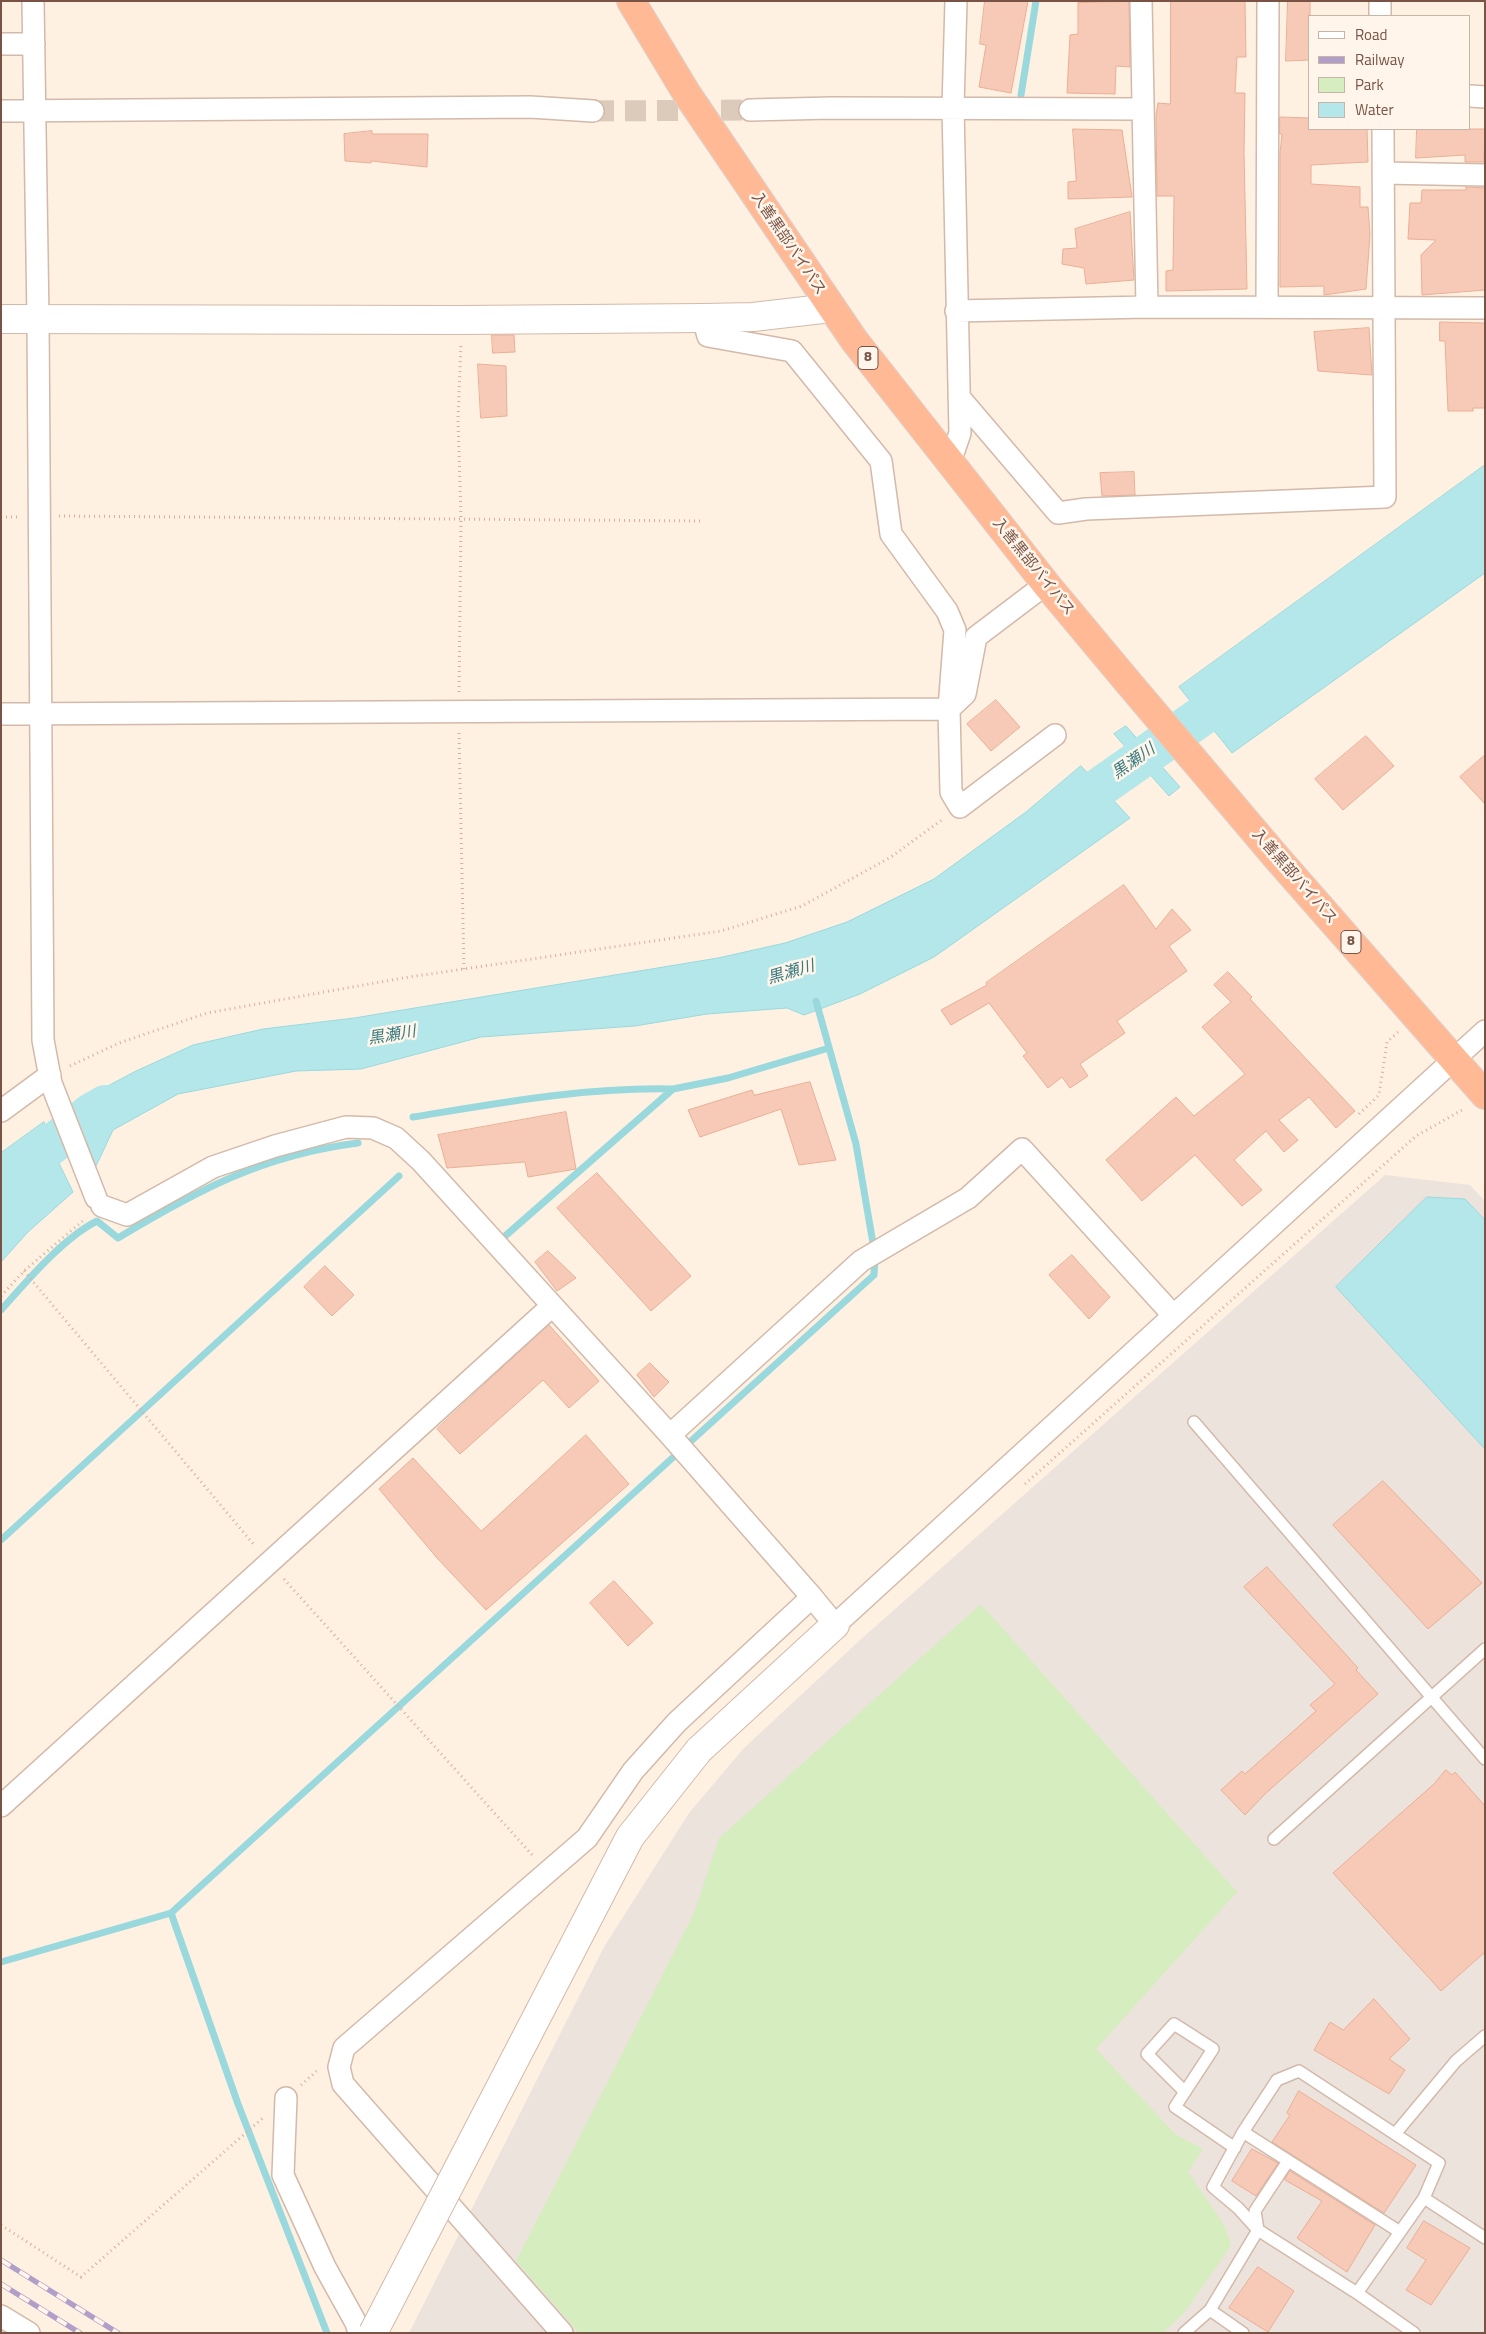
<!DOCTYPE html>
<html>
<head>
<meta charset="utf-8">
<style>
  body { margin:0 }
  #map { position:relative; width:1486px; height:2334px; overflow:hidden; background:#fef1e2; font-family:"Titillium Web",sans-serif }
  canvas { display:block }
  .frame { position:absolute; inset:0; border:2px solid #785346; pointer-events:none }
  .legend { position:absolute; left:1308px; top:15px; width:162px; height:115px; box-sizing:border-box; background:#fff5ea; border:1px solid #c9b4a8; margin:0; padding:6px 9px; list-style:none; font-size:15px; color:#785346 }
  .legend li { display:flex; align-items:center; gap:10px; height:25px }
  .legend b { width:25px; border:1px solid #c9b4a8 }
</style>
</head>
<body>
<div id="map">
<canvas width="1486" height="2334"></canvas>
<div class="frame"></div>
<ul class="legend">
<li><b style="height:6px;background:#fff"></b>Road</li>
<li><b style="height:6px;background:#b29fc9"></b>Railway</li>
<li><b style="height:14px;background:#d6edbf"></b>Park</li>
<li><b style="height:14px;background:#b4e7ea"></b>Water</li>
</ul>
</div>
<script>
const context = document.querySelector('canvas').getContext('2d');
context.lineJoin = 'round';
function paint(path, color) { context.fillStyle = color; context.fill(path, 'evenodd'); }
function strokePath(path, color, width, dash) { context.strokeStyle = color; context.lineWidth = width; context.lineCap = dash ? 'butt' : 'round'; context.setLineDash(dash || []); context.stroke(path); }
function drawText(font, color, halo, rows, align = 'center') {
  context.font = font + ' "Titillium Web","Noto Sans JP",sans-serif'; context.lineWidth = 5; context.setLineDash([]); context.textBaseline = 'middle'; context.strokeStyle = halo; context.fillStyle = color; for (const [text, x, y, turn = 0] of rows) {
    context.save(); context.translate(x, y); context.rotate((+turn || 0) * Math.PI / 180); context.textAlign = isNaN(turn) ? turn : align; if (halo) context.strokeText(text, 0, 0); context.fillText(text, 0, 0); context.restore();
  }
}
paint(new Path2D(`
  M1385 1175 1470 1185 1485 1201V2333H409L604 1947 689 1813 744 1748 859 1641Z`), '#ede3dd');
paint(new Path2D(`
  M981 1604 1237 1892 1096 2049 1175 2134 1203 2149 1188 2172 1225 2226 1231 2246 1184 2313 1163 2333H579L516 2261 694 1913 719 1838Z`), '#d6edbf');
const water = new Path2D(`
  M1485 465V573L1232 753 1179 687Z
  M1126 726 1180 787 1169 796 1114 734Z
  M1081 766 1130 818 934 957 860 994 804 1015 787 1008 707 1014 635 1026 481 1037 361 1069 296 1071 178 1094 113 1130 96 1166 72 1105 134 1072 193 1045 263 1029 354 1018 718 958 785 943 847 922 934 879 1026 812Z
  M44 1122 56 1157 73 1192 28 1232 1 1262V1153Z
  M1427 1197 1465 1199 1485 1220V1449L1336 1287Z`);
paint(water, '#b4e7ea');
strokePath(water, '#99d8dd', 1);
strokePath(new Path2D(`
  M1021 95 1036 1
  M413 1117C499 1103 585 1087 673 1089
  M504 1237 673 1089 728 1078 829 1048
  M1 1310C26 1282 63 1238 97 1221L118 1238C198 1190 263 1155 358 1143
  M1 1540 399 1176
  M171 1913 238 2104 327 2333
  M1 1962 171 1913 874 1275 875 1255 856 1144 816 1001`), '#99d8dd', 7);
strokePath(new Path2D(`
  M1056 818 1246 685
  M1 1188 10 1178 91 1113 105 1105`), '#b4e7ea', 40);
const building = new Path2D(`
  M985 1H1028L1011 93 979 87 986 45 980 44Z
  M1171 1H1245L1246 57H1237L1235 93H1245L1244 153 1247 289 1166 291V271L1173 270 1174 199V196H1157L1156 115 1158 103 1170 104Z
  M1288 1H1310V60L1286 61Z
  M1129 2 1130 67 1116 66 1115 94 1067 93 1070 35 1078 34V3Z
  M1280 117 1310 118V129H1367L1368 162 1311 165V184L1360 187V207H1368L1370 235 1366 289 1324 295V286L1280 287V153L1282 134H1280Z
  M1073 129 1122 130 1132 197 1068 199V182L1076 181Z
  M1417 129H1485L1484 162H1465V155L1416 158Z
  M372 131V134H428L427 167 371 161V163L345 161 344 134Z
  M1466 187 1485 188V290L1422 295 1421 255 1436 240 1408 239 1410 203H1421L1422 190H1466Z
  M1130 212 1134 280 1086 284 1084 268 1062 264 1063 249 1077 248 1075 229Z
  M1440 322 1485 323V408H1473V411H1448L1445 341H1440Z
  M1369 328 1372 375 1318 371 1314 332Z
  M492 335H514L515 352 493 353Z
  M478 364 506 366 507 416 481 418Z
  M1134 472 1135 495 1102 496 1100 473Z
  M996 700 1020 727 991 751 967 724Z
  M1366 736 1394 766 1343 810 1315 779Z
  M1485 755V804L1460 777Z
  M1124 885 1156 929 1172 909 1191 930 1169 946 1187 971 1117 1021 1125 1033 1080 1064 1088 1076 1070 1088 1062 1077 1048 1088 1023 1056 1027 1053 989 1003 951 1025 941 1010 987 985 986 983Z
  M1228 972 1252 997 1250 999 1355 1111 1336 1128 1309 1097 1279 1120 1298 1140 1284 1152 1266 1131 1234 1160 1262 1190 1242 1206 1195 1155 1142 1201 1106 1160 1176 1097 1194 1116 1245 1074 1202 1027 1231 1002 1214 985Z
  M810 1082 836 1160 799 1165 781 1109 700 1137 688 1110 752 1090 754 1095Z
  M566 1112 576 1169 528 1177 525 1162 447 1168 438 1135Z
  M597 1173 691 1276 651 1311 557 1208Z
  M548 1251 576 1278 557 1291 535 1262Z
  M1072 1255 1110 1297 1089 1319 1049 1275Z
  M325 1266 354 1295 332 1316 304 1287Z
  M549 1325 599 1381 569 1408 543 1380 460 1454 437 1429Z
  M650 1363 669 1382 654 1397 637 1375Z
  M586 1435 629 1484 486 1610 437 1558 379 1489 413 1458 481 1531Z
  M1383 1481 1482 1583 1428 1629 1333 1525Z
  M1267 1567 1358 1668 1356 1670 1378 1694 1265 1794 1245 1815 1221 1790 1242 1771 1245 1774 1316 1711 1310 1705 1335 1684 1244 1587Z
  M614 1581 653 1623 628 1646 590 1603Z
  M1446 1770 1452 1775 1455 1772 1485 1806V1952L1441 1991 1333 1873 1434 1784Z
  M1374 1999 1410 2039 1389 2059 1405 2070 1389 2094 1314 2050 1330 2022 1343 2030Z
  M1299 2091 1416 2165 1384 2213 1272 2142 1290 2115 1287 2113Z
  M1252 2149 1278 2163 1256 2196 1232 2181Z
  M1290 2171 1375 2225 1347 2272 1297 2238 1322 2201 1285 2180Z
  M1424 2221 1470 2248 1431 2305 1406 2290 1426 2260 1407 2248Z
  M1258 2267 1294 2291 1268 2332 1229 2308Z`);
paint(building, '#f6cab6');
strokePath(building, '#ebae95', 1);
strokePath(new Path2D(`
  M593 111 750 110`), '#dccabb', 21, [21, 11]);
const service = new Path2D(`
  M1194 1422 1485 1759
  M1274 1839 1485 1649
  M1299 2071 1439 2163 1424 2198 1357 2293 1258 2230 1238 2208 1213 2187 1243 2132 1277 2080Z
  M1185 2092 1147 2054 1174 2024 1213 2049 1175 2107 1235 2148
  M1243 2132 1400 2232
  M1395 2134 1456 2061 1485 2036
  M1424 2198 1485 2238
  M1357 2293 1414 2333
  M1184 2333 1210 2310
  M1243 2333 1210 2310 1258 2230 1255 2211 1288 2161`);
const minor = new Path2D(`
  M33 1 38 319 43 1040 51 1083 96 1198
  M1141 1 1147 307
  M1380 1V16
  M1 44H34
  M1470 96 1485 97
  M750 110 831 108 1143 109
  M1 111 530 107 593 111
  M1383 173 1485 175
  M1267 307 1268 1
  M956 311 1147 307 1485 308
  M703 318 708 336 792 351 881 461 891 534 947 611 955 630 949 709 965 694 976 637 1046 584
  M959 397 1058 513 1086 509 1385 497 1383 129
  M950 462 960 433 953 107 956 1
  M1 714 949 709 951 792 960 807 1055 735
  M1 1111 50 1075
  M102 1206 127 1215 213 1167 275 1146 346 1127 373 1128 396 1138 421 1161 670 1435 812 1597
  M670 1435 861 1261 968 1198 1022 1149 1173 1315
  M1 1806 552 1306
  M286 2098 283 2175 325 2267 356 2323 359 2333
  M1 2316 29 2333
  M562 2333 343 2084 339 2067 344 2048 587 1838 633 1771 677 1722 812 1597 835 1625 1485 1031`);
const tertiary = new Path2D(`
  M1 319 461 320 703 318 753 317 831 308
  M699 1750 835 1625`);
const trunk = new Path2D(`
  M631 1 687 94 854 340 1046 584 1127 681 1277 858 1485 1095`);
strokePath(service, '#d3b9aa', 14);
strokePath(minor, '#d3b9aa', 24);
strokePath(tertiary, '#d3b9aa', 30);
strokePath(trunk, '#dcd2cf', 30);
strokePath(new Path2D(`
  M59 516 704 521
  M1 517H18
  M459 692 461 518 458 420 461 343
  M459 733 464 969
  M70 1066 119 1043 207 1013 403 978 721 931 802 906 891 857 943 819
  M1359 1114 1379 1095 1387 1042 1398 1032
  M24 1271 255 1546
  M1 1296 24 1271 85 1219
  M1025 1484 1416 1136 1464 1109
  M284 1579 534 1857
  M301 2085 319 2069
  M1 2225 81 2277 264 2117`), '#dbad9a', 3, [1, 4]);
strokePath(service, '#fff', 11);
strokePath(minor, '#fff', 21);
strokePath(tertiary, '#fff', 28);
strokePath(trunk, '#ffba95', 28);
const rail = new Path2D(`
  M1 2260 118 2333
  M1 2284 80 2333`);
strokePath(rail, '#b29fc9', 5.5);
strokePath(rail, '#fff5ea', 4, [11]);
const tertiaryBridge = new Path2D(`
  M373 2333 630 1837 699 1750`);
strokePath(tertiaryBridge, '#d3b9aa', 30, []);
strokePath(tertiaryBridge, '#fff', 28);
for (const [x, y, w] of [
  [868,358,20],
  [1351,942,20]
]) { const box = new Path2D(); box.roundRect(x - w / 2, y - 11.5, w, 23, 4); context.fillStyle = '#fff5ea'; context.fill(box); strokePath(box, '#785346', 1); }
drawText('bold 14px', '#785346', null, [
  ["8",868,358],
  ["8",1351,942]
]);
drawText('15px', '#785346', '#fff5ea', [
  ["入善黒部バイパス",788,244,56],
  ["入善黒部バイパス",1033,567,51],
  ["入善黒部バイパス",1294,877,49]
]);
drawText('italic 16px', '#387a7f', '#fff5ea', [
  ["黒瀬川",1134,762,-35],
  ["黒瀬川",791,973,-16],
  ["黒瀬川",392,1036,-9]
]);
</script>
</body>
</html>
